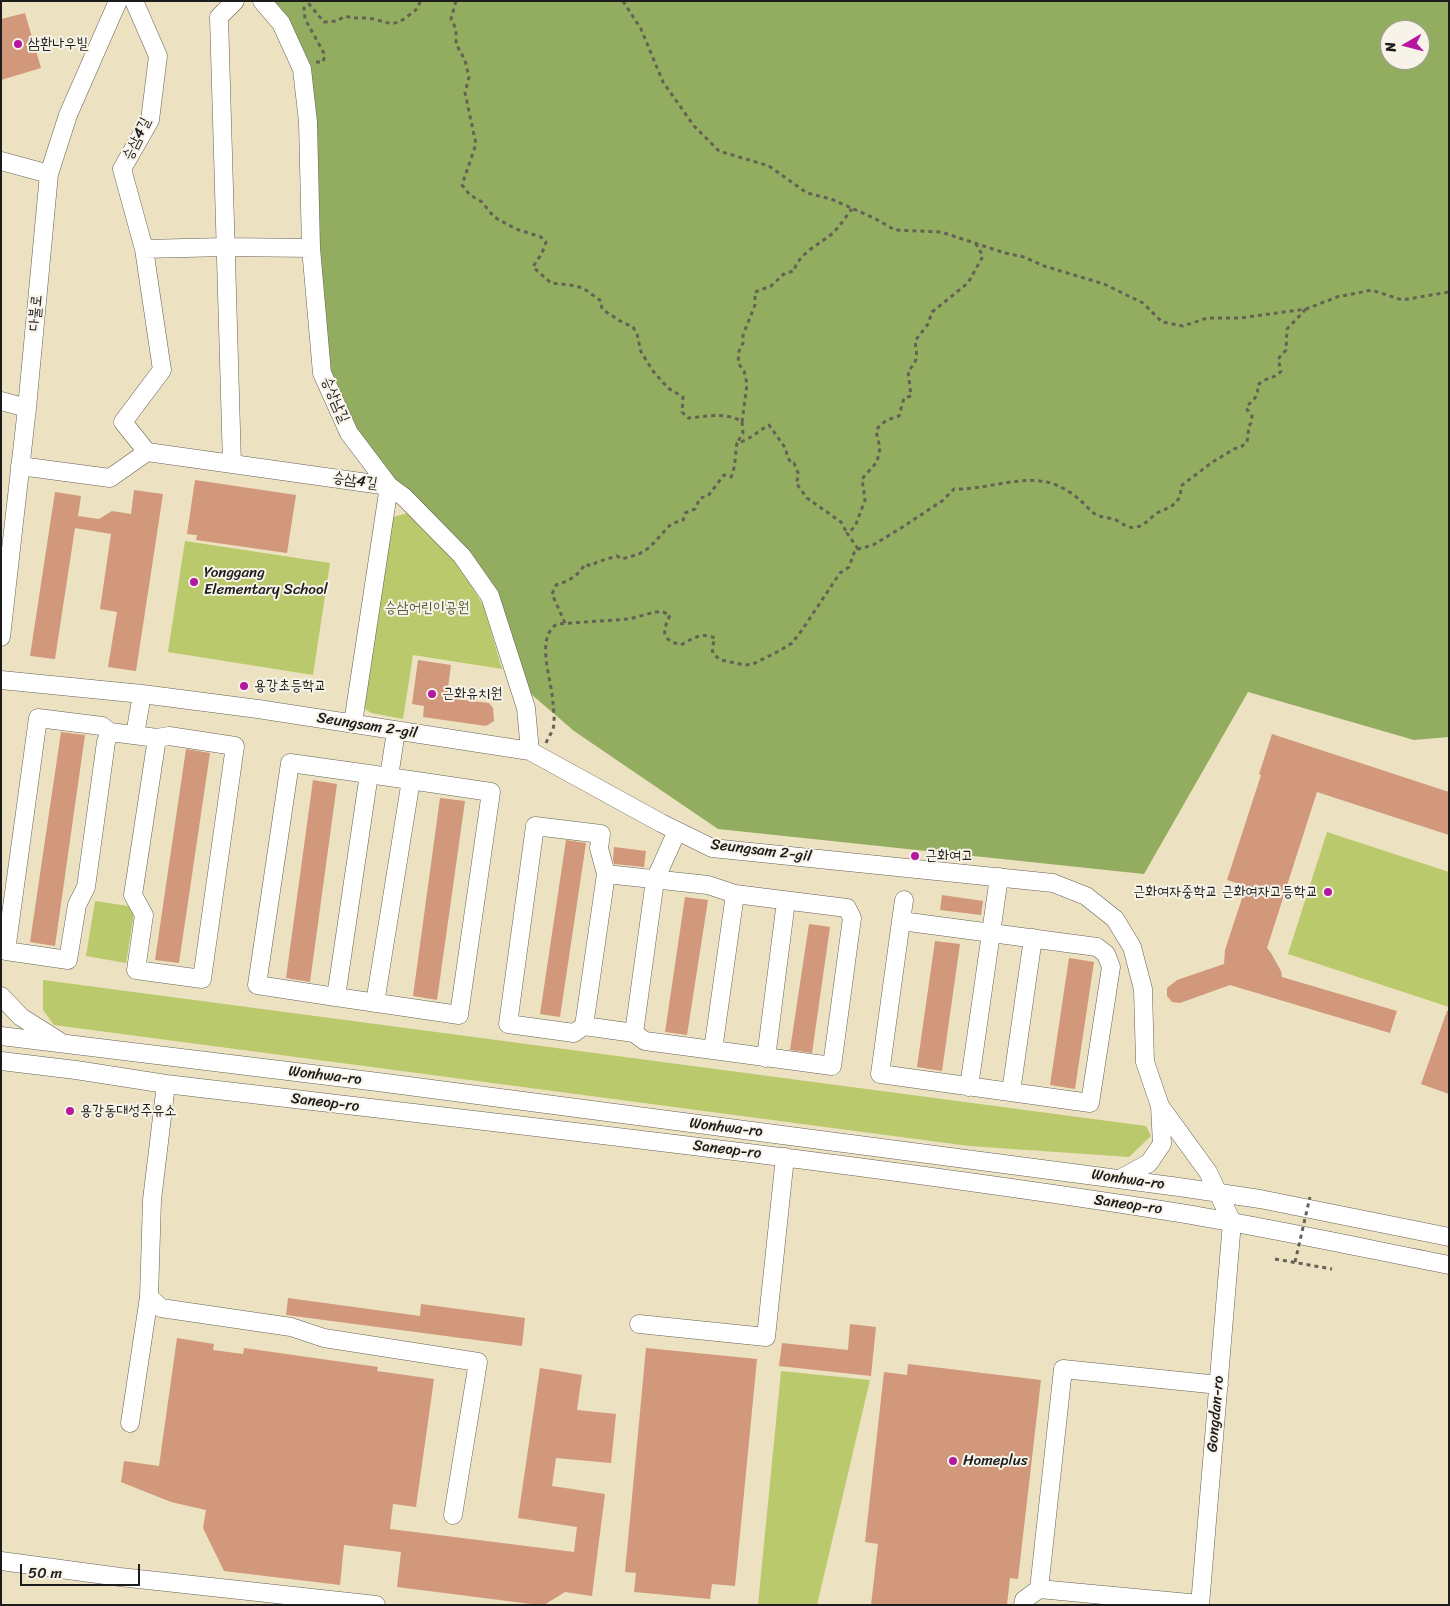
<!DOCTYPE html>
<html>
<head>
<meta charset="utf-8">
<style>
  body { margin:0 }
  #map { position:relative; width:1450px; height:1606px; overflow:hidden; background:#ece1c0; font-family:Sriracha,sans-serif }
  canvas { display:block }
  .frame { position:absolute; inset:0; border:2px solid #1c1c1c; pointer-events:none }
  .north { position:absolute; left:1380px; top:20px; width:50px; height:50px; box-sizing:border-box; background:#f7f3e8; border:1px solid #9f9d96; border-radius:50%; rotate:262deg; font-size:14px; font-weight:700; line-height:20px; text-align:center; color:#1c1c1c }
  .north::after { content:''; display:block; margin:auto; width:18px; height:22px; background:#b5179e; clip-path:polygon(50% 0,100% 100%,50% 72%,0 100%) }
  .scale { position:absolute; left:20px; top:1564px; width:120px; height:22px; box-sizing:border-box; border:2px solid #1c1c1c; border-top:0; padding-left:6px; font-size:15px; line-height:18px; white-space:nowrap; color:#1c1c1c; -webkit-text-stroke:4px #f7f3e8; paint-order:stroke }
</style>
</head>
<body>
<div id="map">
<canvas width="1450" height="1606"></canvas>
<div class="frame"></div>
<div class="north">N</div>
<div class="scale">50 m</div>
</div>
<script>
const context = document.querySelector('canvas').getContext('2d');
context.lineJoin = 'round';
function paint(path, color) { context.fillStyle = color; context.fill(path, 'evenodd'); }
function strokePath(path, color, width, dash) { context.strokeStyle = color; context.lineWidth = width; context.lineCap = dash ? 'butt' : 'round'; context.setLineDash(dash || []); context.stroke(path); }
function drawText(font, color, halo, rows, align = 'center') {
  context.font = font + ' Sriracha,"Poor Story",sans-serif'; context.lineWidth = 4; context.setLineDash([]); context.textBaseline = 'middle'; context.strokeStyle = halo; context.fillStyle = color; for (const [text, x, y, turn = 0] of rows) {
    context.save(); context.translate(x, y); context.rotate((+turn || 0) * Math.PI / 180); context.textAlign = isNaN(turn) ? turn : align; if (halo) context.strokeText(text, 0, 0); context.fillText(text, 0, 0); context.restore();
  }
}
paint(new Path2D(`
  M411 512 457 561 484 607 502 669 413 655 403 719 371 713 364 708 390 518Z
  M185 541 330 563 313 675 168 652Z
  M1327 832 1449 872V1007L1288 954Z
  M95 901 135 907 126 963 86 956Z
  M43 980 1146 1126 1151 1136 1129 1157 969 1146 54 1025 43 1010Z
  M781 1371 870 1380 817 1605H758Z`), '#bac96c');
paint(new Path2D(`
  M263 1H1449V737L1414 740 1248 692 1144 874 718 829 574 731 531 694 495 590 351 431 331 381 319 246 307 73ZM1390 30H1420V60H1390Z`), '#93ad60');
paint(new Path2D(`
  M25 13 41 68 1 80V19Z
  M195 480 296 495 287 553 196 540 197 535 187 534Z
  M134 490 163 494 136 671 108 667 117 612 100 609 111 534 75 528 55 659 30 656 55 492 81 496 78 516 99 519 112 511 131 514Z
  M418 660 451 665 448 688 456 699 489 703 493 708 494 721 486 726 423 717 424 706 412 704Z
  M61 732 85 735 55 946 30 942Z
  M1272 734 1449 792V835L1317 792 1267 948 1271 953 1281 971 1282 977 1397 1011 1390 1033 1230 985 1180 1003 1172 1002 1167 996V988L1177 980 1224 964 1225 950 1246 886 1227 880 1261 775 1259 774Z
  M186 749 210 753 179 963 155 960Z
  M313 780 337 784 310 982 286 978Z
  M440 798 465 801 437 1000 413 996Z
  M566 840 586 843 560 1017 540 1014Z
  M614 847 646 851 644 867 614 864 613 859Z
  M942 895 983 901 981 915 940 910Z
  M685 897 708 900 687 1035 665 1032Z
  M809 924 830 927 812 1053 790 1050Z
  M935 941 960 944 942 1071 917 1067Z
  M1069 958 1094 962 1075 1089 1050 1085Z
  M1447 1011H1449V1094L1421 1084Z
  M288 1298 420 1316 421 1304 525 1318 522 1346 286 1315Z
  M850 1324 876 1327 871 1376 779 1366 782 1343 848 1350Z
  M177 1338 214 1344 213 1350 243 1354 244 1348 378 1367 377 1371 434 1379 416 1507 393 1504 390 1529 574 1552 577 1527 518 1518 540 1368 582 1375 577 1410 616 1414 611 1463 556 1458 552 1486 605 1494 592 1596 565 1592 544 1605H539L397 1587 401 1552 344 1545 340 1585 224 1571 203 1528 206 1510 171 1502 121 1482 124 1461 159 1466Z
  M646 1348 757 1359 735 1586 712 1584 710 1599 634 1592 636 1573 625 1572Z
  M908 1364 1041 1380 1018 1579 1010 1578 1007 1605H871L878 1544 865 1542 884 1372 907 1375Z`), '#d1987b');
const minor = new Path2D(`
  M134 1 158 56 150 120 122 169 144 249 162 370 123 422 147 452
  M262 1 281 23 302 69 308 122 311 248 322 373 349 433 389 486 404 497 462 556 490 596 526 708 530 751
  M1 161 49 174
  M144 249 226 247 311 248
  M1 401 27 408
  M232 464 219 17 235 1
  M20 466 110 478 147 452 389 486 353 723
  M1 637 27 408 49 174 68 115 118 1
  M1 680 142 694 258 709 530 751 661 823 712 848 1053 883 1086 896 1115 919 1132 947 1143 989 1145 1062 1160 1106 1208 1172 1232 1222 1200 1605
  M110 732 106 742 86 887 77 905 68 960 6 951 38 718 102 726 110 732 157 738 133 895 144 915 136 970 202 979 235 746 169 736 157 738
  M135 735 142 694
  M369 774 491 792 459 1015 336 997Z
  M389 777 396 731
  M606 874 599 848 601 834 535 826 508 1024 574 1033 584 1026 606 874 708 885 735 894 847 908 852 918 832 1066 713 1050
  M901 921 1097 947 1106 954 1111 967 1090 1103 880 1074 901 921 904 900
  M1 996 21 1017 59 1041
  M336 997 257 985 290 763 369 774
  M375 1003 411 780
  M584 1026 634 1033 655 880 677 831
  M634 1033 645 1041 713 1050 735 894
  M1 1036 378 1082 1179 1187 1260 1199 1449 1237
  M766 1058 786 901
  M1 1061 76 1070 166 1084C498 1123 831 1159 1161 1210 1257 1225 1353 1246 1449 1265
  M166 1084 152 1200 149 1297 161 1308 291 1327 324 1338 478 1362 453 1515
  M969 1087 999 877
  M1011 1092 1033 938
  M1120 1179 1149 1163 1162 1144 1160 1106
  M639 1324 766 1337 785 1157
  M130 1423 149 1297
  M1 1561 120 1577 376 1605
  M1039 1589 1063 1369 1219 1385
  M1023 1605 1024 1600 1039 1589 1200 1604`);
strokePath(minor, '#656155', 19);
strokePath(new Path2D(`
  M456 1 451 19 456 29V44L465 60 469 77 465 93 476 144 462 185 470 195 482 202 494 217 516 229 541 237 546 242 542 253 533 267 551 283 570 285 583 288 601 301 602 309 620 321 633 327 637 334 641 352 653 371 668 388 683 397 682 412 688 418C704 417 727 411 742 422L743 433 737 443
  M623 1 641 29 663 82 694 126 719 151 769 166 807 193 831 199 874 218 895 230 941 232 1005 253 1024 257 1044 266 1104 284 1143 303 1162 322 1183 326 1207 318H1240L1306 309 1337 297 1372 290 1402 300 1449 292
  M316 62H323L325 55 305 19 304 8 309 4 324 22 337 21 345 16C352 18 357 18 364 18 384 18 390 31 408 16 415 10 418 10 420 1
  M742 422 747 384 744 371 738 363 739 351 743 343V335L755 305V292L771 286 785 273 794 271C798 253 822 243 834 232 841 225 846 216 852 209
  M858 549 847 533 855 527 865 500 862 479 877 462 880 448 876 431C881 422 889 419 899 416L904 398 911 396 908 371C919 360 917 356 915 341L928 324 932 312 968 283 983 256 976 244
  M565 623 552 594 556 585C569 581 578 576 585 564L591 566 597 562 617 556 622 559 639 554 650 547 671 524 683 520 685 513 695 509 700 498 708 496 724 475 731 477C736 467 735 454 737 443 750 440 758 431 769 425L786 449 787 456 791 463H794L799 475 796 483 807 498 841 522 847 533
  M546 743C548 738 551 734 553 729 555 722 554 712 553 705 553 682 534 639 557 624L629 619 655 612H663L670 615C662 633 661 639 681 645 693 638 702 632 715 638L712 648 713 654 721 660 745 665 753 664 779 651 792 643 802 630 840 573 849 567 855 550 873 545 901 528 942 501 954 489C983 490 1011 478 1040 481 1055 482 1070 491 1081 501 1086 505 1089 510 1095 514 1101 518 1109 517 1116 520 1123 524 1129 529 1137 527 1146 525 1151 516 1159 512 1173 506 1181 503 1181 486L1211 463 1234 449 1241 447 1247 442 1249 426 1251 423 1252 416 1246 408C1252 399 1260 398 1257 386 1266 376 1276 379 1281 371L1278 359 1286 350 1287 329 1306 309
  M1275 1259 1332 1269`), '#656155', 3, [4, 4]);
strokePath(minor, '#fff', 18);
strokePath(new Path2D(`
  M1295 1262 1310 1197`), '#656155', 3, [4, 4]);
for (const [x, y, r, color] of [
  [18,44,5,"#b5179e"],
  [194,582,5,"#b5179e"],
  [244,686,5,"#b5179e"],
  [432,694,5,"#b5179e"],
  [915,856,5,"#b5179e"],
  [1328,892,5,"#b5179e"],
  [70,1111,5,"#b5179e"],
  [953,1461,5,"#b5179e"]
]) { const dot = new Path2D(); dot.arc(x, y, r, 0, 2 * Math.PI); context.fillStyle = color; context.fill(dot); strokePath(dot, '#f7f3e8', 2); }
drawText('15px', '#1c1c1c', '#f7f3e8', [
  ["삼환나우빌",28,44],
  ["Yonggang",204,573],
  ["Elementary School",204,590],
  ["용강초등학교",254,686],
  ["근화유치원",442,694],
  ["근화여고",925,856],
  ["근화여자중학교 근화여자고등학교",1318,892,"right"],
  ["용강동대성주유소",80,1111],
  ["Homeplus",963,1461]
], 'left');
drawText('15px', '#1c1c1c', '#f7f3e8', [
  ["승삼4길",137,139,-64],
  ["다불로",36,313,-85],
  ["승상남길",335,400,67],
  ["승삼4길",355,481,8],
  ["Seungsam 2-gil",367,726,9],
  ["Seungsam 2-gil",761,851,7],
  ["Wonhwa-ro",325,1076,7],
  ["Saneop-ro",325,1103,7],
  ["Wonhwa-ro",726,1128,7],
  ["Saneop-ro",727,1150,7],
  ["Wonhwa-ro",1128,1180,8],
  ["Saneop-ro",1128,1205,8],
  ["Gongdan-ro",1216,1414,-85]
]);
drawText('15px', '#535938', '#f7f3e8', [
  ["승삼어린이공원",427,608]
]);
</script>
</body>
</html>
